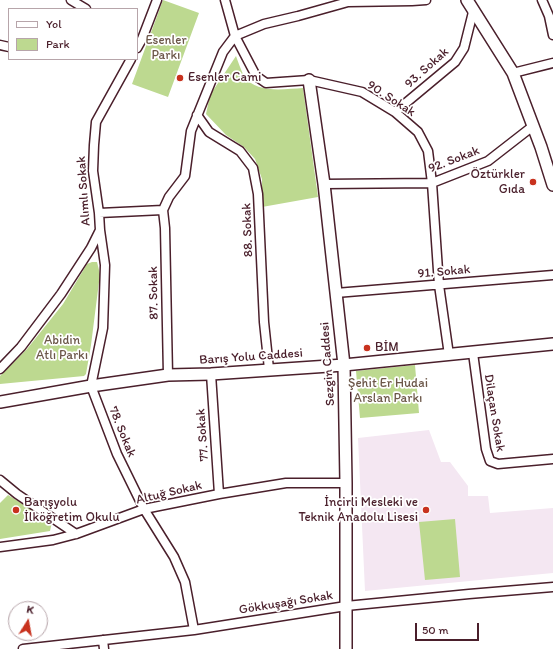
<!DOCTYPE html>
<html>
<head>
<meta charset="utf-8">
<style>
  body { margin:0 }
  #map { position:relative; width:553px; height:649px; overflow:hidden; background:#fff; font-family:Itim,sans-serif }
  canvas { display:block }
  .legend { position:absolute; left:8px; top:8px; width:130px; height:52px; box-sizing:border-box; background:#fff; border:1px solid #b7a5aa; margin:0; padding:5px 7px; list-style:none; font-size:12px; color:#4a1f2b }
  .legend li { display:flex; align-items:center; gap:8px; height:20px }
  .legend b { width:20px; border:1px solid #b7a5aa }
  .north { position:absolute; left:8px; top:601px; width:40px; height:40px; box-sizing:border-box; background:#fff; border:1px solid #b7a5aa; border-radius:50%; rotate:11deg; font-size:11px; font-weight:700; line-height:16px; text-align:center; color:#4a1f2b }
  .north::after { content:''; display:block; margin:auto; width:14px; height:18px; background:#c8321e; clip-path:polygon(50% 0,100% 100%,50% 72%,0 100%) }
  .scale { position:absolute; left:415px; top:623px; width:64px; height:18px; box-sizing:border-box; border:2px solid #4a1f2b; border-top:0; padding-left:5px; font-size:12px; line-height:14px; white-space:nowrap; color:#4a1f2b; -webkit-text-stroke:3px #fff; paint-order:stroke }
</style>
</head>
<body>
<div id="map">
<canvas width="553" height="649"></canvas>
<ul class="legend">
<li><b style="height:5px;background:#fff"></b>Yol</li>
<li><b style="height:11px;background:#bdd990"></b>Park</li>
</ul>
<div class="north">K</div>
<div class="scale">50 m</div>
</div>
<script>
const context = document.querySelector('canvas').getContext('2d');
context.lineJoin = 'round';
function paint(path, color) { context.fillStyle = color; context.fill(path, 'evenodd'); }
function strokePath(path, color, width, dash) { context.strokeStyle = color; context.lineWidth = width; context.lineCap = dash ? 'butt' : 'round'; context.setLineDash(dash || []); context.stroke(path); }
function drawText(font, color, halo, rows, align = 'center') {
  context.font = font + ' Itim,sans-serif'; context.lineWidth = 3.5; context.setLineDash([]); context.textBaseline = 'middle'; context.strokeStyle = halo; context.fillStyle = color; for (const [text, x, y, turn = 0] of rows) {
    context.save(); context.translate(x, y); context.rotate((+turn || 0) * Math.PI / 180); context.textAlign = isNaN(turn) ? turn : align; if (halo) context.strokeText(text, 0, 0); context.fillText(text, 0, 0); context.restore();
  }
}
paint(new Path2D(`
  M429 430 441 462H450L468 486V496H488L490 513 553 508V573L365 591 358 438Z`), '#f4e7f2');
paint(new Path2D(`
  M163 0 199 13 168 97 132 84Z
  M236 56C238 62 241 70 244 76 256 94 284 89 303 88L318 197 262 207V179L255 159 244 147 226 135 206 114 210 95Z
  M92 262H97L100 274 91 345 86 374 84 376 0 384V376L27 349 63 304 87 264Z
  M415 365 419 413 360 418 356 371Z
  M8 495 52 522 50 531 0 539V503Z
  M455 519 460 577 425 580 419 522Z`), '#bdd990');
const minor = new Path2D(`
  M71 0 86 9
  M225 0 235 36 256 76 266 83 309 80 362 92 395 112 418 132 428 151 432 183 439 285 449 355
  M542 0 549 16 553 35
  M0 45 9 47
  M137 48 142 39 157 0
  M513 73 553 63
  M395 112 455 62 464 48 473 12
  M197 115 209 132 240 151 253 168 258 194 264 322 269 369
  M324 184 432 183 488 161 533 126
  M163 210 165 228 168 375
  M99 213 163 210 169 197 185 176 191 131 223 52 235 36 264 24 298 16 348 2 412 1 426 0
  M100 230 105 265 103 328 91 386 117 454 144 509 174 557 185 582 194 630
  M336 293 553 275
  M473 353 486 449 490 461 498 464 553 459
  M0 369 21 347 61 294 91 248 100 230 99 213 93 171 94 145 96 122 131 59
  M211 374 219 494
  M0 480 17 494 76 534
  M0 547 53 540 76 534 144 509 219 494 286 483H346
  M103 640 104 649
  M23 649 194 630 346 606 469 594 553 587`);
const tertiary = new Path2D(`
  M467 0 513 73 541 147 553 185
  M309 80 324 184 344 365 346 483V649
  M0 402 91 386 168 375 211 374 344 365 553 344`);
strokePath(minor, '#4a1f2b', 11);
strokePath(tertiary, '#4a1f2b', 14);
strokePath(minor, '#fff', 8);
strokePath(tertiary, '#fff', 11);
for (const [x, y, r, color] of [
  [180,78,4,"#c8321e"],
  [533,182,4,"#c8321e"],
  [367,348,4,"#c8321e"],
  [16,510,4,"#c8321e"],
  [426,510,4,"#c8321e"]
]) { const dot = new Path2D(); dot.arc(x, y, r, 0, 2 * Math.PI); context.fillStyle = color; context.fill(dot); strokePath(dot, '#fff', 1.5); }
drawText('13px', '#6c5749', '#fff', [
  ["Esenler",166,41],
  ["Parkı",166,56],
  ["Abidin",62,341],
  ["Atlı Parkı",62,356],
  ["Şehit Er Hudai",388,384],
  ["Arslan Parkı",388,399]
]);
drawText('13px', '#4a1f2b', '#fff', [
  ["93. Sokak",427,68,-42],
  ["90. Sokak",391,99,33],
  ["92. Sokak",454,160,-21],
  ["Alımlı Sokak",84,191,-94],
  ["88. Sokak",248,230,-92],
  ["91. Sokak",444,272,-5],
  ["87. Sokak",154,293,-91],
  ["Barış Yolu Caddesi",251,357,-4],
  ["Sezgin Caddesi",328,364,-94],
  ["Dilaçan Sokak",494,413,81],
  ["78. Sokak",122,432,68],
  ["77. Sokak",203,435,-94],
  ["Altuğ Sokak",169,493,-13],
  ["Gökkuşağı Sokak",286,603,-9]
]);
drawText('13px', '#4a1f2b', '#fff', [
  ["Esenler Cami",188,78],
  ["Öztürkler",525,175,"right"],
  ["Gıda",525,190,"right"],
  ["BİM",375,348],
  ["Barışyolu",24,503],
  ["İlköğretim Okulu",24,518],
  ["İncirli Mesleki ve",418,503,"right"],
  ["Teknik Anadolu Lisesi",418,518,"right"]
], 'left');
</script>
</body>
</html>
